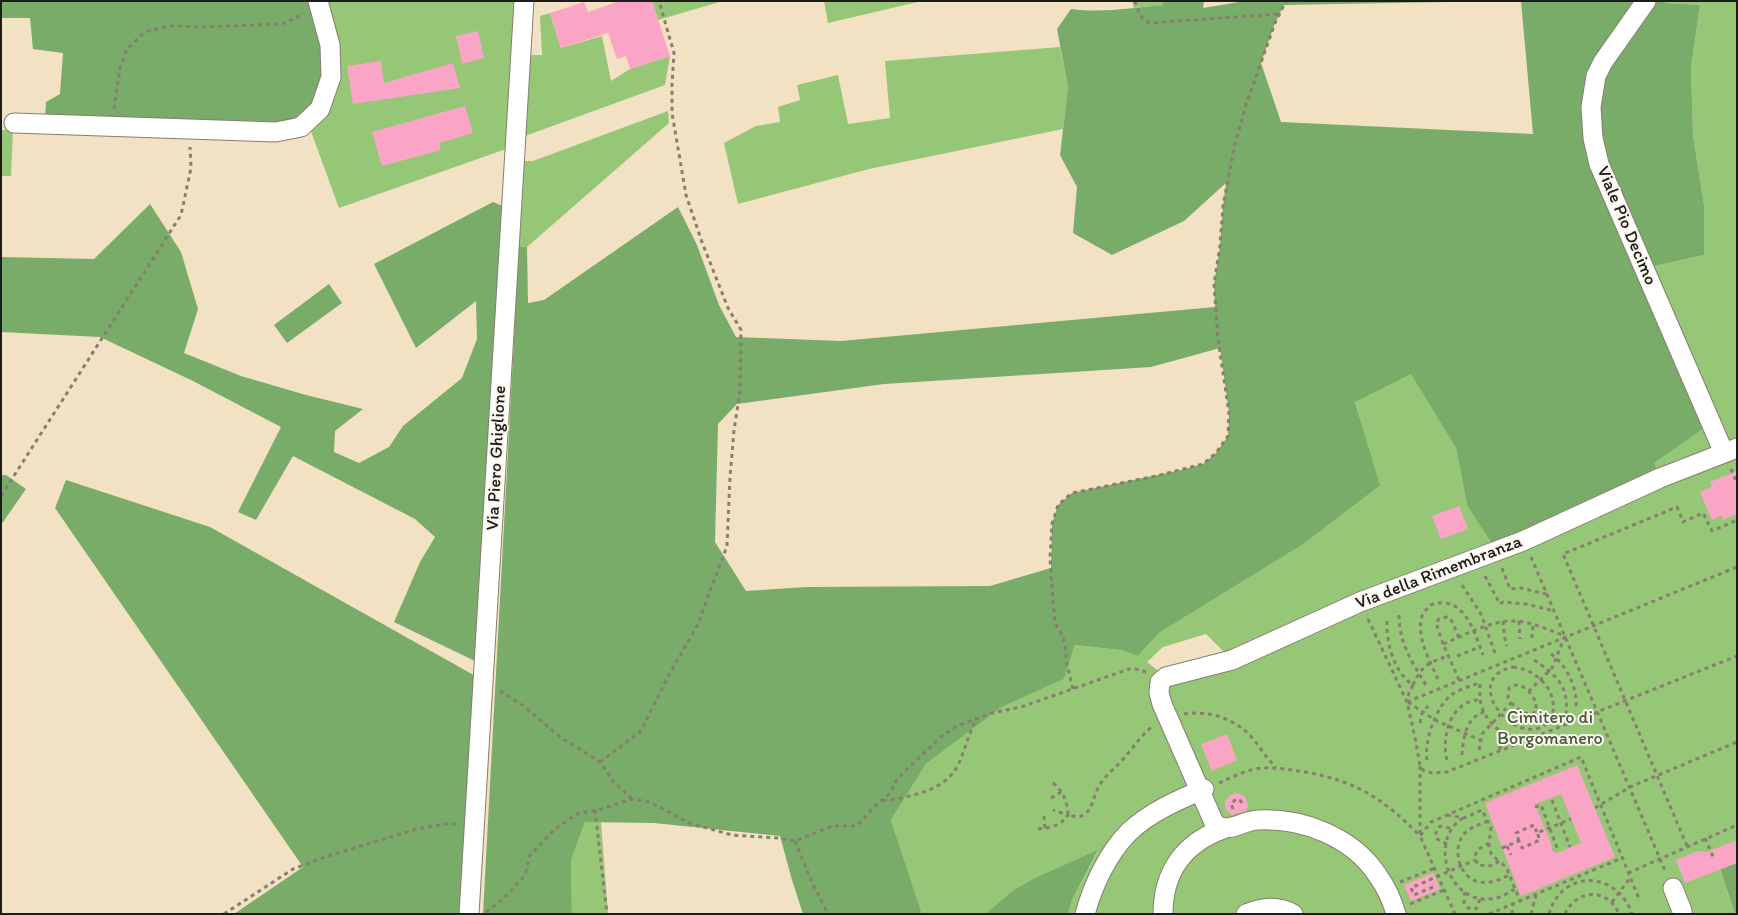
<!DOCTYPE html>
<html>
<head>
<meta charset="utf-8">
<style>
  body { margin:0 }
  #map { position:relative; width:1738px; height:915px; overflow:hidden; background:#f3e1c4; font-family:Itim,sans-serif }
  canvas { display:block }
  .frame { position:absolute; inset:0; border:2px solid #1c1c1c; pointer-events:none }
</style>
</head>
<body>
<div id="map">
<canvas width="1738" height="915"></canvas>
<div class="frame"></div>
</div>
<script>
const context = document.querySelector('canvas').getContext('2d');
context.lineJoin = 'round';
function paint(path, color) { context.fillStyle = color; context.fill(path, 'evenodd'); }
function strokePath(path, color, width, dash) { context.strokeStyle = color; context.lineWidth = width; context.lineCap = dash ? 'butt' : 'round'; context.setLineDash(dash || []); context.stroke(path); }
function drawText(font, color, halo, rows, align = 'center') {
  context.font = font + ' Itim,sans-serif'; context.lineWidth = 4; context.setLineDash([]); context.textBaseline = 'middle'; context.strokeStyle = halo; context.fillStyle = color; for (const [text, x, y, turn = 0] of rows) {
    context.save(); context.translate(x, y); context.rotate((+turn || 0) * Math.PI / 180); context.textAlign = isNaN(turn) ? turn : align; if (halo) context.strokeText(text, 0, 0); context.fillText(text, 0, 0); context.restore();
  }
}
paint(new Path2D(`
  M327 1H515L506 149 339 208 309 126Z
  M652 1H723L658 20Z
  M824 1H922L828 23Z
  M1132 1H1162L1163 5 1134 8Z
  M1666 1H1737V863L1720 870 1735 914H1068L1072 900 1098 851 1012 891 985 914H922L891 820 926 764 1002 707 1064 679 1075 645 1120 650 1138 656 1159 633 1302 545 1379 487 1355 401 1411 373 1456 448 1467 505 1654 463 1644 268 1704 255V205L1693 135 1691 68 1700 5 1665 3ZM1206 634 1231 659 1166 677 1147 662 1163 647Z
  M550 13 561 48 602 36 611 81 630 69 670 56 665 85 525 136 529 55H542L540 16Z
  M1060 47 1068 87 1063 129 869 169 738 204 724 143 756 126 780 122 778 107 800 100 797 85 838 75 848 124 890 118 885 61Z
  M668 111 669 123 527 247H519L522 161H533Z
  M1 130H13L11 176H1Z
  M585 822H601L608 914H572L571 860Z`), '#95c777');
paint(new Path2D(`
  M1 1H313L326 76 315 108 299 120 277 128 45 118 46 102 60 94 63 53 33 49 30 18H1Z
  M1162 1H1204L1203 8 1245 1H1499L1284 5 1275 23 1261 63 1281 122 1533 134 1521 1H1666L1665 3 1700 5 1691 68 1693 135 1704 205V255L1645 268 1711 423 1654 463 1660 478 1497 551 1467 505 1456 448 1411 374 1355 402 1380 486 1302 545 1159 633 1138 656 1120 650 1075 645 1064 679 1002 707 926 764 891 820 922 914H803L792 880 780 836 654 823 585 822 571 860 572 914H483L519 247H527L528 303 544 300 678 207 697 245 719 305 736 337 841 341 1215 307 1214 284 1220 246 1223 206 1226 183 1184 221 1112 255 1073 233 1077 187 1060 155 1068 87 1057 29 1071 9C1102 13 1132 8 1163 5ZM1220 348 1229 413 1228 436 1216 453 1203 464 1181 470 1072 493 1058 505 1052 524 1051 568 990 586 806 587 746 591 715 542 718 424 737 404 884 384 1151 367Z
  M493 202 505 207 479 663 394 622 420 562 435 537 415 519 293 456 256 520 238 512 281 427 193 381 100 337 1 332V257L94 259 150 204 181 252 198 309 184 353 241 376 306 395 363 409 335 431 334 452 359 463 389 447 403 426 462 378 477 339 476 301 416 348 374 264Z
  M329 284 342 303 287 343 274 325Z
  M1 475H6L26 489 1 525Z
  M66 480 210 527 479 678 462 914H234L303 867 55 508Z
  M1098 850 1072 900 1068 914H985L1012 891 1035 878Z
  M1737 863V914H1735L1720 869Z`), '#78ac68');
paint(new Path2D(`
  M619 1H652L670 56 630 69 626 56 617 59 608 33 561 48 550 13 584 2 588 12Z
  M478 31 484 58 462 64 456 36Z
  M381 61 384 83 453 63 460 88 353 104 347 66Z
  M465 106 473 133 439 143 441 150 382 166 372 132Z
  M1737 471V514L1723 520 1722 515 1712 520 1700 492 1712 487 1710 482Z
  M1459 506 1468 529 1441 539 1432 516Z
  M1227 734 1237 760 1212 771 1201 744Z
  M1577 765 1615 857 1521 896 1485 803ZM1561 794 1581 843 1555 854 1535 804Z
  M1236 793 1244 796 1246 799 1248 806 1246 811 1232 815 1226 810 1225 802 1229 796Z
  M1737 840V863L1685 883 1676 860 1698 851 1707 852Z
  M1433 873 1440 889 1411 901 1404 885Z`), '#fba5c6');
const minor = new Path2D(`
  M1646 1 1603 62 1596 76 1591 107 1593 138 1599 164 1724 453
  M14 123 276 132 301 127 320 109 331 77 330 45 318 1
  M1673 888 1682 911V914
  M469 914 524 1
  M1085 914C1093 885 1108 853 1129 832 1150 812 1178 800 1204 789
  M1163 914C1163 872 1184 843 1223 829
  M1246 914C1262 907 1277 905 1293 914
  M1396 914C1392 900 1386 887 1378 876 1353 837 1303 818 1258 820 1241 821 1231 833 1215 825L1162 704 1159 693 1160 682 1166 677 1232 660 1360 602 1523 541 1660 478 1737 448`);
strokePath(minor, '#887e70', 21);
strokePath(new Path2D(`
  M1135 1 1140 16 1149 23 1279 14
  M114 109 120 68 127 49 145 32 169 26 204 27 282 24 304 14
  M1731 469 1737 483
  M1 496 181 215 191 168 190 147
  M1531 557 1666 873
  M1502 568 1510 589 1521 588 1546 594
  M1485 576 1500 604 1503 602 1526 604 1554 611
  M1462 585 1481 614 1495 653
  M1399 615C1399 643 1412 662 1426 685
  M1368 619 1407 702 1416 742 1420 766 1423 770 1432 773 1447 772 1737 656
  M1387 621C1386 643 1394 672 1413 685L1409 693 1407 701
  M1503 621 1505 639 1507 646
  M1519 621 1520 639
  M1532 638 1533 625
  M1443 644 1436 623 1439 619 1447 617 1451 619 1459 638
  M1551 654C1568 666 1578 690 1576 710
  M1457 656 1480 647
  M1534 660C1556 675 1569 685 1566 714
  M1513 667C1535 669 1556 688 1553 711 1552 716 1550 721 1546 724 1514 749 1459 678 1513 667Z
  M1438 679C1430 662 1418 640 1421 620 1422 614 1426 609 1431 605 1435 603 1438 603 1443 603 1467 603 1476 637 1483 655
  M1459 680 1443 644C1463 636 1492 620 1513 621 1531 621 1548 630 1565 636L1552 668 1529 691C1523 686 1517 682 1509 688L1508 698 1511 703 1482 734 1479 751
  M1413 685C1422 665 1428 663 1448 656
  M1073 689 1066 660V650L1063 637 1055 623 1053 601 1050 558 1052 524 1058 505 1072 493 1156 476 1203 464 1216 453 1228 436 1229 413 1218 339 1214 284 1220 246 1223 206 1234 148 1246 105 1275 23 1286 1
  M500 691 525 707 560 737 600 762 613 781 632 799
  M1407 702 1737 567
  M1408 702 1435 720 1480 740
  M1511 703C1519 709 1526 717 1536 712V702L1529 691
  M1184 714C1210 710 1237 719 1254 740 1261 749 1267 759 1276 767
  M1420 723 1422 713 1428 706
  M1500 750V741L1502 733
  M1462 755C1463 739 1466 717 1484 712
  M1427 760C1424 741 1436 707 1451 695 1460 689 1470 686 1480 683 1480 691 1479 700 1482 707 1485 719 1499 734 1512 736
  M1447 760C1441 736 1451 700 1480 700
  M600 762 640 732 669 675 697 626 727 546 730 477 734 430 740 392 741 330 728 308 702 242 686 195 672 113V84L674 53 659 1
  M1420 766V836L1455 914
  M1053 783C1063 791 1068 803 1068 815 1073 816 1079 818 1083 815 1093 810 1093 797 1098 788 1104 776 1116 768 1124 758 1134 747 1141 735 1153 726
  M1219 783C1232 777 1248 769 1262 768 1276 767 1291 770 1305 772 1356 781 1384 799 1420 836L1431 822 1581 757 1640 901
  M1051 798 1061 792
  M1552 800 1570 847
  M883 801C910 796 946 792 959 763 965 749 969 734 976 719
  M1535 807 1541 805 1557 848 1553 850
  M1595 808 1630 787 1737 742
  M1233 809 1231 804 1236 799 1241 801 1242 806
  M595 810 607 914
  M1447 815 1464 818 1482 810 1491 828 1489 843 1477 850C1475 856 1475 859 1478 865L1490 866 1500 861 1507 869 1520 901
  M1044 816 1045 829
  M1463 818C1428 840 1448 903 1490 899 1499 899 1508 893 1515 889
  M1488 821C1479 825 1470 827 1464 834 1451 850 1460 879 1480 882 1490 884 1501 879 1510 875
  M1038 829C1050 828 1061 826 1068 815L1053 810
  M1705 838 1714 859
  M795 841 811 880 828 914
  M1519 841 1516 833 1534 825 1537 833
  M1489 843C1489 852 1492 857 1500 861
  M1447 844 1437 839 1435 835 1439 827 1442 826 1453 829
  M1507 846 1511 855
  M1687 846 1563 554 1677 507 1683 522 1703 513 1712 531 1737 520
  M1502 848 1519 841 1522 848 1540 840 1537 833 1571 819
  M1628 873 1737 825
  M1400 882 1435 868
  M1433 887 1414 895 1411 888 1475 860
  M1465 892 1464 903 1468 908 1476 909 1480 899
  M1612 902 1630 878
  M1410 904 1444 890
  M486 912 502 900 525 875 530 855 553 831 576 814 601 809 632 799 650 802 689 823 732 835 778 838 795 841 833 826H857L871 810 891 792 896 781 904 772 943 735 957 726 992 713 1021 707 1132 668 1146 672
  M224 914 293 869 328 856 417 829 445 824H458
  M1489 914 1622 858
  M1512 914 1513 903
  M1531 914 1536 895
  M1549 914C1562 868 1618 871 1632 914
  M1565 914C1576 889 1608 887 1619 914`), '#887e70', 3, [4, 4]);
strokePath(minor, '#fff', 19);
drawText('18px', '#1c1c1c', '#fbf7ec', [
  ["Viale Pio Decimo",1626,226,67],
  ["Via Piero Ghiglione",497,458,-87],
  ["Via della Rimembranza",1439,573,-21]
]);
drawText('18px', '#46583c', '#fbf7ec', [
  ["Cimitero di",1550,718],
  ["Borgomanero",1550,739]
]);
</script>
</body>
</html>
